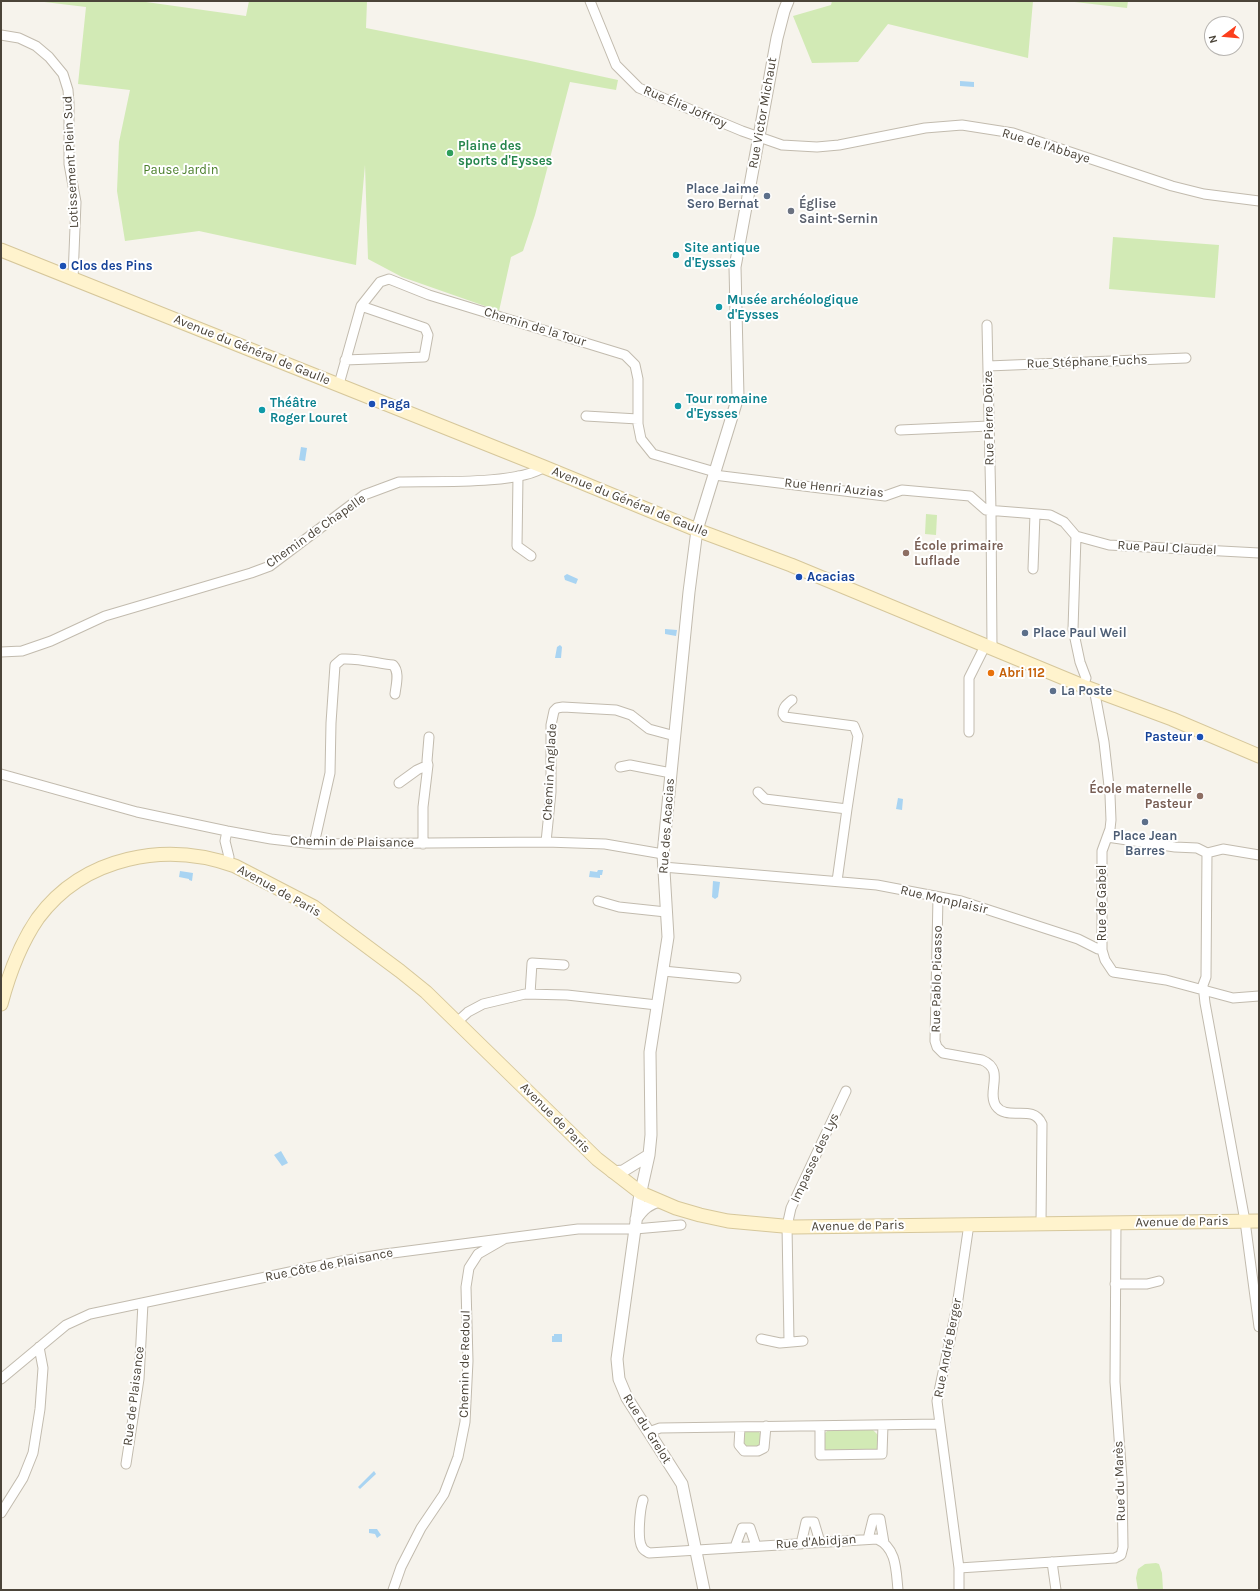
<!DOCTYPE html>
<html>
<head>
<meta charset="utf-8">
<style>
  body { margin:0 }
  #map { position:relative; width:1260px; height:1591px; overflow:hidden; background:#f6f3ec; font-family:Karla,sans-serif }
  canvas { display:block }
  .frame { position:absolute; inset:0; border:2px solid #4b4439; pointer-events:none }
  .north { position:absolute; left:1204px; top:16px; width:40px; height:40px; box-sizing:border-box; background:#fff; border:1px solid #b7b4b0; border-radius:50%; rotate:254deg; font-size:11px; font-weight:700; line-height:16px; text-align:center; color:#4b4439 }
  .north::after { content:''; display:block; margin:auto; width:14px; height:18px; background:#fc3f1d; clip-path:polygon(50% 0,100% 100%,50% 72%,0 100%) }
</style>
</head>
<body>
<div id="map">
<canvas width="1260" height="1591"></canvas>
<div class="frame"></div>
<div class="north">N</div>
</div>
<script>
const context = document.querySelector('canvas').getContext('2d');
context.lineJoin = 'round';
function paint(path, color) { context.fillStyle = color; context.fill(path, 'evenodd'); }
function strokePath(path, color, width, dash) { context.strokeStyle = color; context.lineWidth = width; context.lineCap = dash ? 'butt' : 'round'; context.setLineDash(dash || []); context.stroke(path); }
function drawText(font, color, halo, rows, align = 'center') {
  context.font = font + ' Karla,sans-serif'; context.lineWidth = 4; context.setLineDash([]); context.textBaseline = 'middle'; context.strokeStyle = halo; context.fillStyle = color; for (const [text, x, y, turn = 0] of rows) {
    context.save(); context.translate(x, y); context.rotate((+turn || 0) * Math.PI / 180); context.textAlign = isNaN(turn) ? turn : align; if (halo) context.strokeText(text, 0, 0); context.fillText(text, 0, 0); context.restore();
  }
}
paint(new Path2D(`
  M36 1H139L246 16 249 1H367L366 28 526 60 618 80 616 90 570 82 535 215 523 251 511 257 499 311 402 277 368 259 365 165 356 265 199 231 125 241 117 191 119 142 130 90 78 84 86 7Z
  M832 1H1033L1028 58 888 24 858 62 812 63 793 16 831 5Z
  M1066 1H1128L1127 8Z
  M1113 237 1219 245 1215 298 1109 289Z
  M926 514 937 515 936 535 925 534Z
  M872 1429 879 1436 878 1448 876 1450 827 1451 824 1447 823 1435 828 1430Z
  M742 1439a10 10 0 1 1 20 0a10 10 0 1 1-20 0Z
  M1156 1563 1159 1564 1162 1573 1163 1590H1138L1136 1578 1138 1569 1145 1564Z`), '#d2eab5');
paint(new Path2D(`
  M960 81 974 82V87L960 86Z
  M301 447 307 448 305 461 299 460Z
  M567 574 578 579 576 584 565 580 564 576Z
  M665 629 677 630 676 636 665 634Z
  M560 645 562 647 561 658H555L557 647Z
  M898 798 903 799 902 810 896 809Z
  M598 870H603L602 875H600V878L589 877 590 871 597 872Z
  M180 871 193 873 192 881 189 880V879L179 877Z
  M713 881 720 882 718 897 715 899 712 897Z
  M281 1151 288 1163 282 1166 274 1155Z
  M554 1334H562V1342H552V1336H554Z
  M374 1471 376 1474 360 1489 358 1487Z
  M369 1529H377L381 1535 377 1538 375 1534 369 1533Z`), '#a9d4f2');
const minor = new Path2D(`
  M590 1 616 65 639 88 742 131 782 145 817 147 839 145 925 128 962 125 1013 133 1172 186 1204 194 1259 201
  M1 35 19 38 36 46 49 57 63 74 68 90 69 103V164L76 202 73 278
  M987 325 991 511 992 649
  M345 360 424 357 428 335 425 328 361 306
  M988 366 1186 358
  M339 384 361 306 380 282 389 279 429 295 625 355 635 365 638 379V424L641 439 653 454 715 472
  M586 416 638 419
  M900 430 989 426
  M714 475 885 496 902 490 970 496 986 510 1050 515 1064 522 1076 536 1073 629 1080 662 1086 678 1083 686
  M518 476 517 546 531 556
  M1076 536 1109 545 1259 553
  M1033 569 1035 514
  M1 652 22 651 51 641 105 616 251 573 270 566 364 495 399 482C432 481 519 485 544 467
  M1096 691 1095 694 1104 742 1110 795 1111 820 1110 829 1102 851V950
  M792 700C787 704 783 707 783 714L785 717 854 726 858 736 847 809
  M969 732V678L985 646
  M428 765 427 761 429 737
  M620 767 630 765 671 773
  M1 774 137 812 227 831 271 839 314 844 546 842 605 844 663 854
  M399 783 417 770 428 765 423 807V844
  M758 792 765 799 847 809 837 881
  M1107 837 1175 847 1197 848 1207 853 1223 849 1259 855
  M546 842 551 792V725L554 711 557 708 563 707 616 710 631 715 649 729 675 736
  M314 844 330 773 331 723 335 665 342 659C359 658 376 663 393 665 400 672 396 685 395 694
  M1207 853 1206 977 1203 985 1205 1003 1245 1221 1259 1327
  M224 862 229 857 225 841 227 831
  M663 867 877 885 961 901 1078 939 1098 949 1102 950 1105 960 1113 972 1166 980 1233 998 1259 996
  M938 897 935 1041 937 1047 943 1053 982 1060C1006 1070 986 1091 996 1106 1007 1122 1033 1103 1042 1124L1041 1223
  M598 901 619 907 666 912
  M663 971 736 978
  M530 994 532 963 564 965
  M457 1022 468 1012 483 1004 525 994 567 995 657 1005
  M1115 1284H1147L1159 1281
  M761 1339 780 1343 803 1341
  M789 1341 787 1226 791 1208 846 1091
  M1 1379 66 1325 90 1314 342 1261 385 1254 578 1229H635L681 1225
  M820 1426V1455L882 1454 883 1425
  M740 1427 739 1445 744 1451H758L764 1448 766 1426
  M649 1432 660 1428 940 1424
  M126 1464 139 1379 143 1303
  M643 1500C640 1509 637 1539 642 1547 643 1550 646 1551 649 1553L877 1539C897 1548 896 1571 898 1590
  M1 1513 23 1478 33 1453 40 1409 43 1368 39 1347
  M868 1539 873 1519H880L884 1543
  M801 1544 806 1522H814L820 1542
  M735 1547 742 1528H750L756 1546
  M1052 1562 1056 1590
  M959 1568 937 1401 957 1306 969 1224
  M393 1590 401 1567 421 1528 444 1494 458 1457 465 1422 468 1361 466 1287 469 1268 478 1254 504 1239
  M959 1590V1568L1115 1558 1121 1555 1123 1547 1122 1479 1115 1382 1116 1222`);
const tertiary = new Path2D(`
  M612 1172 623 1171 649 1155
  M636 1219C643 1209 648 1204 660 1201
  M704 1590 682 1484 627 1398 619 1379 617 1359 639 1200 649 1155 651 1135 650 1052 668 937 663 854 689 592 697 530 738 397 735 267 777 38 784 11 788 1`);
const secondary = new Path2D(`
  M1 250 544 467 697 530 791 565 1083 686 1172 719 1259 756
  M1 1004C9 974 20 944 38 918 84 856 166 841 235 866L314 907 400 971 426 992 597 1159 641 1193 676 1208 700 1215 728 1221 794 1227 1259 1221`);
strokePath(minor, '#c2bbae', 11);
strokePath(tertiary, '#c2bbae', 13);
strokePath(secondary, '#d6c79b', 15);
strokePath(minor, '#fff', 9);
strokePath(tertiary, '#fff', 11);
strokePath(secondary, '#fff3cd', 13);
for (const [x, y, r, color] of [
  [450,153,4,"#2e9e5b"],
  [767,196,4,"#5c6f8a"],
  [791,211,4,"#6b7280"],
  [676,255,4,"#0f9aa8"],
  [63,266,4,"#1a4fb4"],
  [719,307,4,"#0f9aa8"],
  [372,404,4,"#1a4fb4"],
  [678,406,4,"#0f9aa8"],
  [262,410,4,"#0f9aa8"],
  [906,553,4,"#8d6e63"],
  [799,577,4,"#1a4fb4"],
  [1025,633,4,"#5c6f8a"],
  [991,673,4,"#e8710a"],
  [1053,691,4,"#5c6f8a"],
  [1200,737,4,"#1a4fb4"],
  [1200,796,4,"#8d6e63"],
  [1145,822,4,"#5c6f8a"]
]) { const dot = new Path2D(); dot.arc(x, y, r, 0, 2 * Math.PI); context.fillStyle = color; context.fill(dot); strokePath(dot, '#fff', 1.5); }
drawText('13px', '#4b4439', '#fff', [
  ["Rue Élie Joffroy",685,107,23],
  ["Rue Victor Michaut",763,113,-80],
  ["Rue de l'Abbaye",1046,146,17],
  ["Lotissement Plein Sud",71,162,-93],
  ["Chemin de la Tour",535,327,17],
  ["Avenue du Général de Gaulle",252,350,22],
  ["Rue Stéphane Fuchs",1087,362,-2],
  ["Rue Pierre Doize",989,418,-91],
  ["Rue Henri Auzias",834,488,6],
  ["Avenue du Général de Gaulle",630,502,22],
  ["Chemin de Chapelle",316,531,-35],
  ["Rue Paul Claudel",1167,548,3],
  ["Chemin Anglade",550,772,-87],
  ["Rue des Acacias",667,826,-86],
  ["Chemin de Plaisance",352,842,1],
  ["Avenue de Paris",279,891,29],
  ["Rue Monplaisir",944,900,13],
  ["Rue de Gabel",1102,903,-90],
  ["Rue Pablo Picasso",937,979,-89],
  ["Avenue de Paris",555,1118,45],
  ["Impasse des Lys",815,1158,-65],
  ["Avenue de Paris",1182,1222,-1],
  ["Avenue de Paris",858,1226,-1],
  ["Rue Côte de Plaisance",329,1265,-11],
  ["Rue André Berger",948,1348,-79],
  ["Chemin de Redoul",465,1364,-89],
  ["Rue de Plaisance",134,1396,-83],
  ["Rue du Grelot",647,1429,58],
  ["Rue du Marès",1120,1481,-92],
  ["Rue d'Abidjan",816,1542,-4]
]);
drawText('bold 13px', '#27864d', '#fff', [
  ["Plaine des",458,146],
  ["sports d'Eysses",458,161]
], 'left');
drawText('13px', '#4a7f2a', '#fff', [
  ["Pause Jardin",181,170]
]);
drawText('bold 13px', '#4e5e75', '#fff', [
  ["Place Jaime",759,189,"right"],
  ["Sero Bernat",759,204,"right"],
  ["Place Paul Weil",1033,633],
  ["La Poste",1061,691],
  ["Place Jean",1145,836,"center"],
  ["Barres",1145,851,"center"]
], 'left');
drawText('bold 13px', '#5b616d', '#fff', [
  ["Église",799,204],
  ["Saint-Sernin",799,219]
], 'left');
drawText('bold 13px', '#0d838f', '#fff', [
  ["Site antique",684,248],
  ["d'Eysses",684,263],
  ["Musée archéologique",727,300],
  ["d'Eysses",727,315],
  ["Tour romaine",686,399],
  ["d'Eysses",686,414],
  ["Théâtre",270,403],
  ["Roger Louret",270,418]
], 'left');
drawText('bold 13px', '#164399', '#fff', [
  ["Clos des Pins",71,266],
  ["Paga",380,404],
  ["Acacias",807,577],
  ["Pasteur",1192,737,"right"]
], 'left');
drawText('bold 13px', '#785e54', '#fff', [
  ["École primaire",914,546],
  ["Luflade",914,561],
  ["École maternelle",1192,789,"right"],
  ["Pasteur",1192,804,"right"]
], 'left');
drawText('bold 13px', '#c56008', '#fff', [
  ["Abri 112",999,673]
], 'left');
</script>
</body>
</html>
